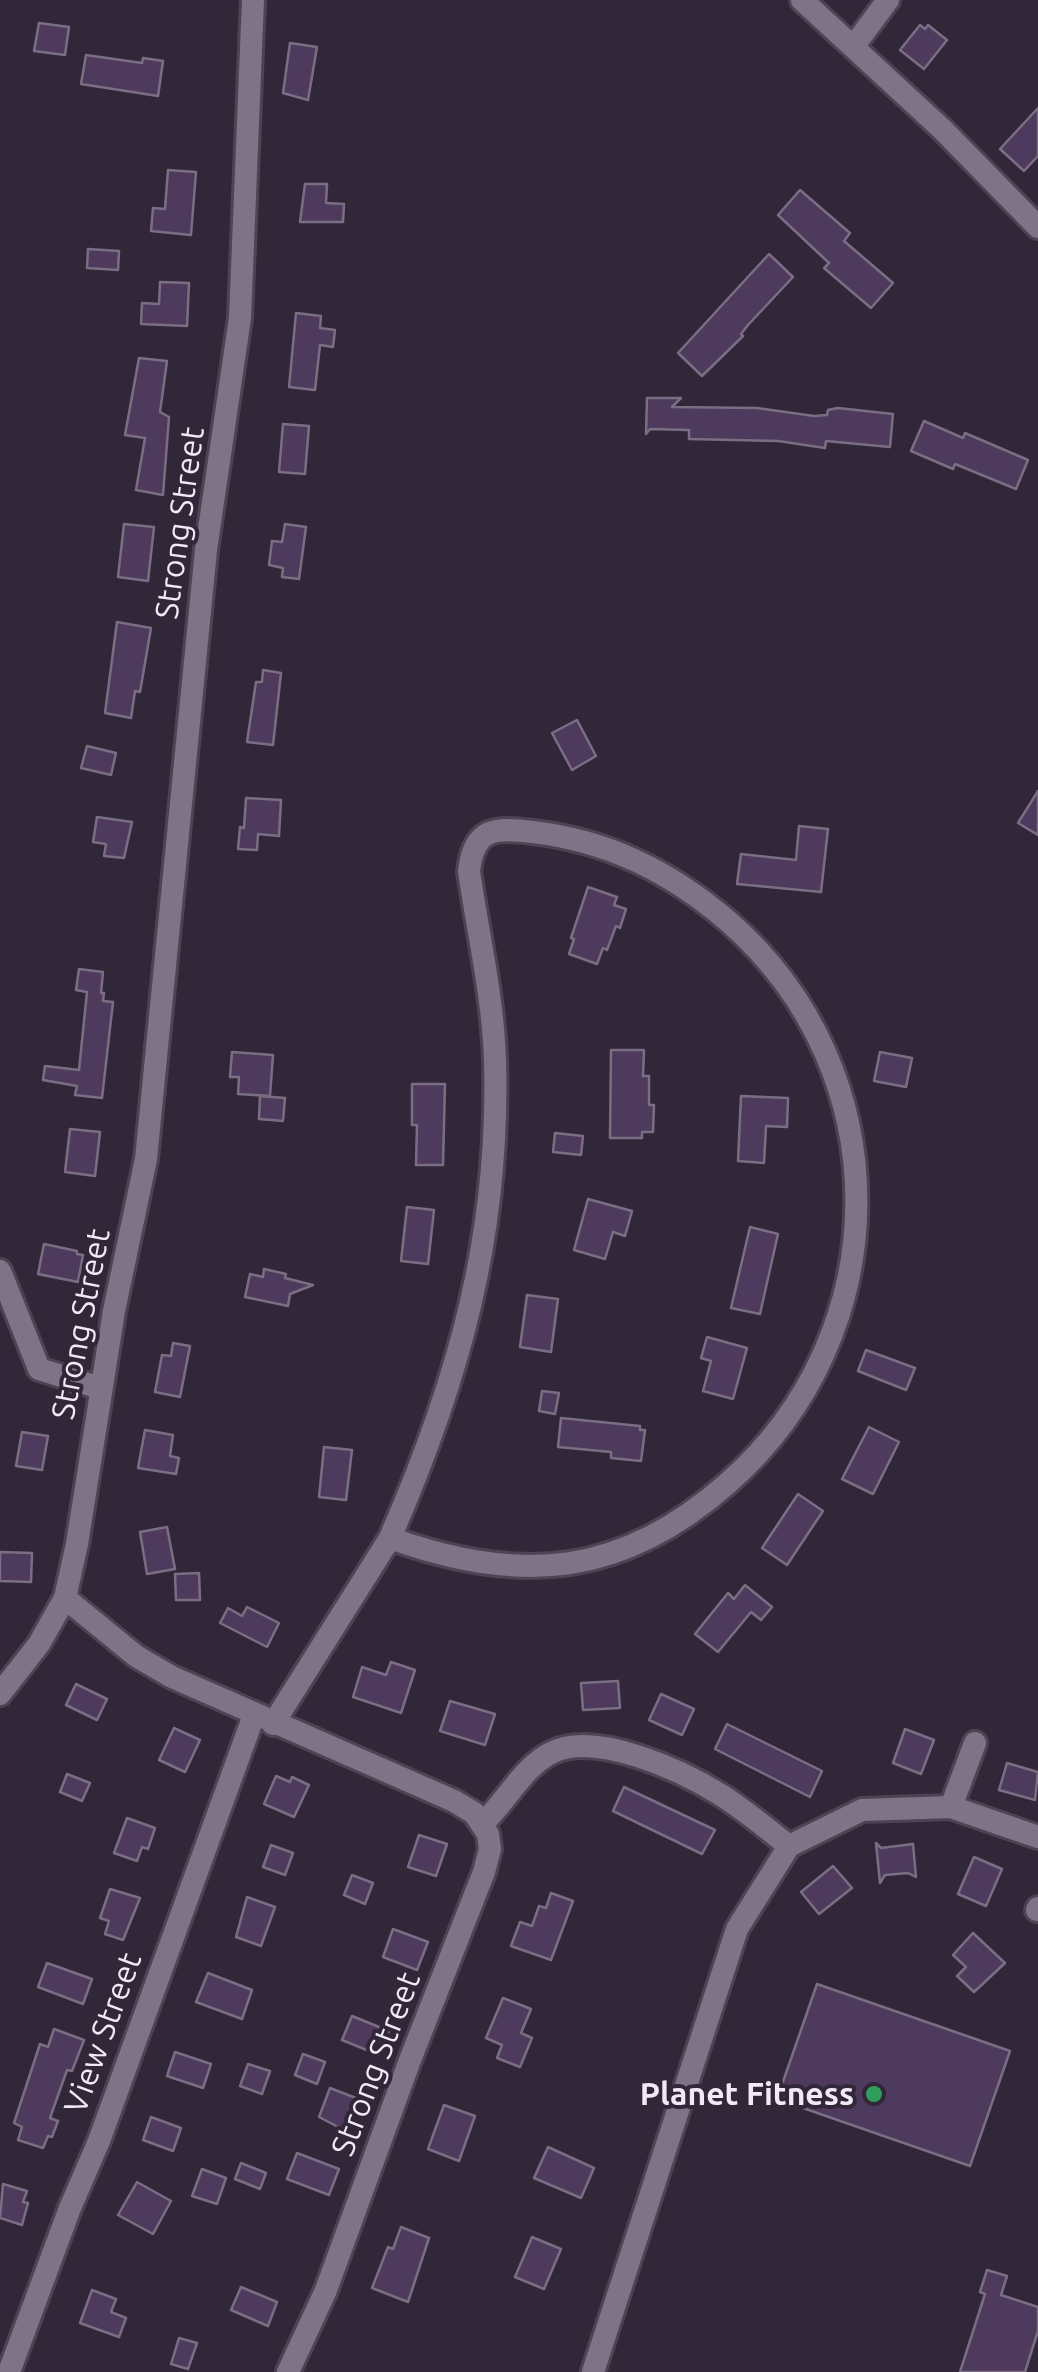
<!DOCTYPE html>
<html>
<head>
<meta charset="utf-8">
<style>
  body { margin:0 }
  canvas { display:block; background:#322739 }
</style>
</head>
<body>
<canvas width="1038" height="2372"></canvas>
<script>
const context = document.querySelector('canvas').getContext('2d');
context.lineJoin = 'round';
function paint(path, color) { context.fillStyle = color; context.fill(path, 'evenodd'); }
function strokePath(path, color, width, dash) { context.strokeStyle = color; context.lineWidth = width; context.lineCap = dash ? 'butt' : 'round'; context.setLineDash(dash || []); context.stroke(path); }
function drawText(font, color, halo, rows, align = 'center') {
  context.font = font + ' Ubuntu,sans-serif'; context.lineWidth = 8; context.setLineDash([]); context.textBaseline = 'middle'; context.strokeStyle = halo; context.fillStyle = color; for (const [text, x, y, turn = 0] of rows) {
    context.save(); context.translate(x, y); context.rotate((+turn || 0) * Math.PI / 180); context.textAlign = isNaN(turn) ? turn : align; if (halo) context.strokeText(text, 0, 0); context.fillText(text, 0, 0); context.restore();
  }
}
const building = new Path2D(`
  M39 23 69 27 65 55 34 51Z
  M920 25 925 29 928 25 947 40 924 69 900 50Z
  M290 43 317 47 308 100 283 93Z
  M86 55 142 63 143 58 163 61 158 96 81 84Z
  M1038 108V156L1024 171 1000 149Z
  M168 170 196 172 191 235 151 231 153 208 165 209Z
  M305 184H327L326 203 344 204 343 222H300Z
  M800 190 850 233 844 241 893 283 871 308 824 268 829 263 778 215Z
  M88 249 119 251 118 270 87 268Z
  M769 254 793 277 748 325 741 334 743 336 702 376 678 353Z
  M160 282 189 283 187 326 141 324 142 303 159 304Z
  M296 313 321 316 320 328 335 330 333 347 320 345 315 390 289 387Z
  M139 358 167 361 160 412 169 417 163 495 136 490 145 438 125 435Z
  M647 398H681L672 407 757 408 814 416 827 415 828 410 838 408 893 414 890 447 826 441 825 448 778 441 689 439V430L650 429 646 434Z
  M924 421 963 438 965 433 1028 460 1016 489 955 464 953 469 911 451Z
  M283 424 309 426 305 474 279 472Z
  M124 524 154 527 148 581 118 577Z
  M285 524 306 527 299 579 282 577 283 568 269 565 272 541 282 542Z
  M117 622 151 628 140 692 135 691 131 718 105 713Z
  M263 670 281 673 273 745 247 742 256 682H262Z
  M577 720 596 756 572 770 552 733Z
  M87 746 116 753 111 775 81 768Z
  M1038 791V835L1018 823Z
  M246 798 281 800 279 836 258 834 257 850 238 849 240 827 244 828Z
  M97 817 132 822 124 858 104 856 106 844 93 842Z
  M799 826 828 829 821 892 737 884 741 854 796 860Z
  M588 887 617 897 614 905 626 909 620 928 616 926 607 950 603 948 597 964 569 954 574 939 571 938Z
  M79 969 103 972 101 993H104L103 1001 113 1002 102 1098 75 1095 77 1086 43 1080 45 1066 79 1070 87 992 76 990Z
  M611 1050H644L643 1076H649V1105H654L653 1132H642V1138H610Z
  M232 1052 273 1055 270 1096 238 1094 239 1077H230Z
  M880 1052 912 1058 906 1087 874 1081Z
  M412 1084H445L443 1165H416L417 1125H412Z
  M260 1096 285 1098 283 1121 259 1119Z
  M741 1096 788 1098 787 1127 766 1126 764 1163 738 1161Z
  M70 1129 100 1132 95 1176 65 1172Z
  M555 1133 583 1136 581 1155 553 1152Z
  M588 1199 632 1211 625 1236 613 1232 605 1259 574 1250Z
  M407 1207 434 1210 428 1264 401 1261Z
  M750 1227 778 1234 760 1314 731 1308Z
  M44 1244 77 1251V1254L83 1255 78 1282 38 1274Z
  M264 1269 286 1274 285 1278 313 1285 290 1294 288 1306 245 1297 250 1274 263 1277Z
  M527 1295 558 1299 551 1352 520 1347Z
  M707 1337 747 1348 733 1399 703 1391 711 1361 701 1358Z
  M173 1343 190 1346 180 1397 155 1392 162 1355 171 1356Z
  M866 1350 915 1368 906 1390 858 1371Z
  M542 1391 559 1393 555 1414 539 1411Z
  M561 1418 640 1426V1430H645L641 1461 611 1458V1452L558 1447Z
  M869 1427 899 1442 873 1494 842 1479Z
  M145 1430 173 1435 170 1456 179 1458 176 1474 138 1468Z
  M22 1432 48 1436 42 1470 16 1466Z
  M324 1447 352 1450 346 1500 319 1497Z
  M798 1494 823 1511 787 1565 762 1548Z
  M167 1527 175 1569 147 1574 140 1532Z
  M0 1552 32 1553 31 1582 0 1581Z
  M199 1573 200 1600H176L175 1574Z
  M745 1585 772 1607 761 1620 751 1612 718 1652 695 1634 728 1593 734 1599Z
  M247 1607 279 1623 267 1647 220 1623 228 1608 242 1616Z
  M391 1662 415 1670 401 1713 353 1697 362 1667 386 1675Z
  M618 1681 620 1708 583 1710 581 1683Z
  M76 1684 107 1699 97 1720 66 1705Z
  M661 1694 694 1709 682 1735 649 1720Z
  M450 1701 495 1714 485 1745 440 1731Z
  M727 1724 822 1771 810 1797 715 1749Z
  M174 1728 200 1740 185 1772 159 1760Z
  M905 1729 934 1740 921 1774 893 1763Z
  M1007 1763 1038 1772 1035 1800 999 1790Z
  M67 1774 90 1783 82 1801 60 1792Z
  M276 1776 290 1782 292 1777 309 1785 294 1817 264 1804Z
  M624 1787 715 1830 702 1854 613 1811Z
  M127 1818 155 1828 148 1849 142 1847 137 1861 114 1853Z
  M419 1835 447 1844 436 1876 408 1867Z
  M876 1843 881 1848 913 1844 916 1877 908 1873 885 1875 880 1883Z
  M271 1845 293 1853 285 1875 263 1867Z
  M974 1857 1002 1869 986 1906 958 1894Z
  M833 1866 852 1888 819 1914 801 1892Z
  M352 1875 373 1883 365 1904 344 1895Z
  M110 1889 140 1898 123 1940 105 1934 109 1921 100 1918Z
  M551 1893 573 1901 551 1960 511 1946 520 1922 532 1926 539 1906 546 1908Z
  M247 1897 275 1907 261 1946 236 1937Z
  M393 1929 428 1942 417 1970 383 1957Z
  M973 1933 1005 1963 974 1992 957 1976 966 1967 953 1955Z
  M47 1963 92 1979 83 2004 38 1987Z
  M208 1973 252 1990 242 2019 196 2002Z
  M817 1984 1010 2051 970 2166 777 2099Z
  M503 1998 531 2009 521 2033 532 2038 520 2067 497 2058 502 2045 486 2038Z
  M352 2016 389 2031 379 2055 342 2040Z
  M54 2029 84 2040 72 2071 67 2070 50 2118 58 2121 52 2137 48 2136 43 2148 18 2140 22 2127 14 2123 40 2044 48 2047Z
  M175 2052 211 2064 203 2088 167 2076Z
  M303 2054 325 2062 317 2084 295 2075Z
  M248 2064 270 2071 262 2094 240 2086Z
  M330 2088 356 2098 344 2130 319 2117Z
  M444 2105 475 2116 459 2161 428 2149Z
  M151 2117 181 2128 173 2151 143 2140Z
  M548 2147 594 2168 581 2198 534 2178Z
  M297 2153 339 2169 329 2195 287 2179Z
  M241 2163 266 2173 260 2189 235 2179Z
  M202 2169 226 2178 217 2204 192 2196Z
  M137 2182 171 2201 153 2234 118 2215Z
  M3 2184 27 2191 23 2202 28 2203 22 2225 0 2218Z
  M401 2227 429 2238 408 2302 372 2288 388 2247 393 2249Z
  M532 2237 561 2249 544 2289 515 2277Z
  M987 2270 1007 2276 1001 2295 1038 2307V2331L1025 2372H960L985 2294 980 2292Z
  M241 2287 277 2302 268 2326 231 2310Z
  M92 2290 116 2299 111 2312 126 2318 119 2337 80 2323Z
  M179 2338 197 2343 188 2369 171 2364Z`);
paint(building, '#4e3a5c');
strokePath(building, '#7a6e83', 2.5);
const minor = new Path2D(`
  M802 0 942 129 1038 227
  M853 47 888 0
  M0 1271 39 1369 100 1388
  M65 1598 136 1656 172 1677 454 1801 474 1813 488 1834 490 1849 484 1872 410 2060 326 2290 288 2372
  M0 1694 39 1644 65 1598 77 1544 114 1311 146 1159 206 550 240 318 253 0
  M273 1724 390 1538C520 1585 622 1577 728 1483 898 1333 900 1072 729 922 671 872 609 841 533 832 494 827 474 828 469 871 478 934 493 996 495 1060 500 1234 459 1380 390 1538
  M951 1807 975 1743
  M483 1823C507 1801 523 1766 553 1752 597 1731 683 1771 721 1795 745 1810 767 1829 789 1846
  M1037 1910 1038 1908
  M9 2372 70 2208 99 2141 254 1715
  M593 2372 737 1929 789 1846 862 1810 951 1807 1038 1837`);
strokePath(minor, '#4d4453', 28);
strokePath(minor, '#7f7388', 22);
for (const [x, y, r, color] of [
  [874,2094,10,"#2e9e5b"]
]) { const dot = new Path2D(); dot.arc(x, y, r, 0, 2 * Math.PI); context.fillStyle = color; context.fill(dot); strokePath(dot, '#322739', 4); }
drawText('32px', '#f1eaf6', '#322739', [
  ["Strong Street",180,523,-82],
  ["Strong Street",81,1324,-79],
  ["View Street",103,2033,-70],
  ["Strong Street",376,2064,-69]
]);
drawText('bold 32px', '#f1eaf6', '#322739', [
  ["Planet Fitness",854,2094]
], 'right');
</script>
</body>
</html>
